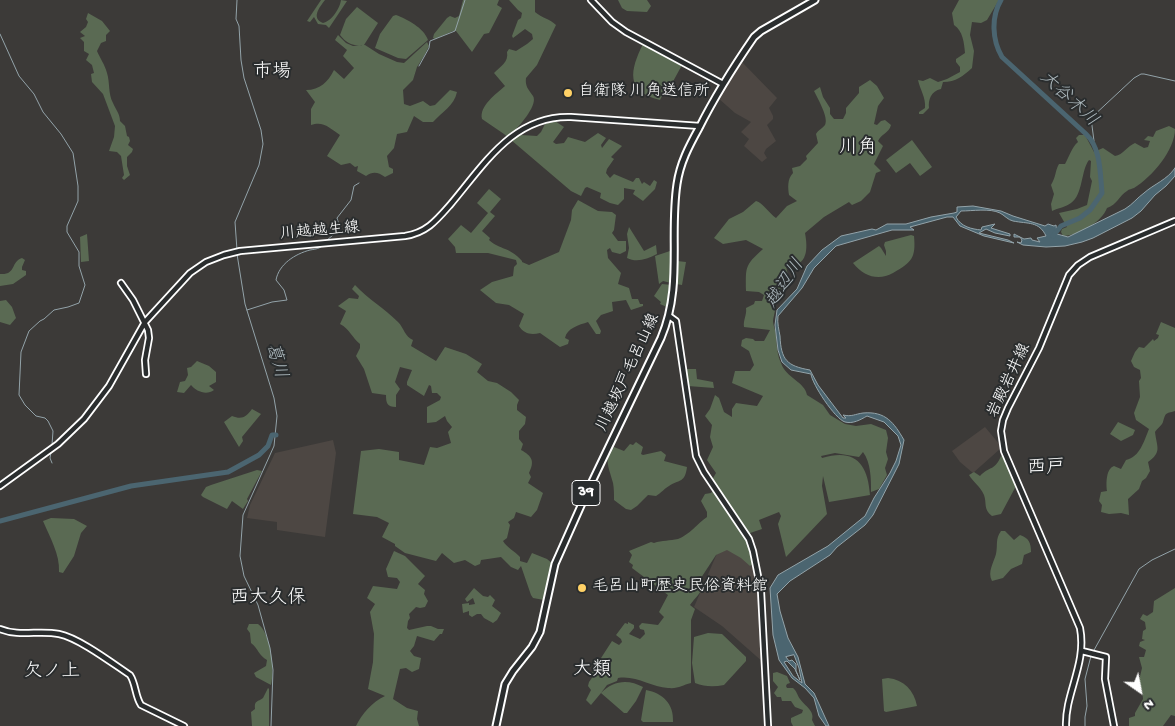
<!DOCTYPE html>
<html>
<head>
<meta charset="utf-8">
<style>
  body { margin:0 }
  #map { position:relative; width:1175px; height:726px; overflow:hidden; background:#3c3a38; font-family:"Gochi Hand",sans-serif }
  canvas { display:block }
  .north { position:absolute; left:1115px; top:666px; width:50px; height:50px; -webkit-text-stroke:4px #2a2d2e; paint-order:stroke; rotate:147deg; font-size:14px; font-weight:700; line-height:20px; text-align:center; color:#fff }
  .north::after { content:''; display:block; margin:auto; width:18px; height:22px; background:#fff; clip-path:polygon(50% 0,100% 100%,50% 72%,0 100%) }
</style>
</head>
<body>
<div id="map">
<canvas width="1175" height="726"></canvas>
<div class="north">N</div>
</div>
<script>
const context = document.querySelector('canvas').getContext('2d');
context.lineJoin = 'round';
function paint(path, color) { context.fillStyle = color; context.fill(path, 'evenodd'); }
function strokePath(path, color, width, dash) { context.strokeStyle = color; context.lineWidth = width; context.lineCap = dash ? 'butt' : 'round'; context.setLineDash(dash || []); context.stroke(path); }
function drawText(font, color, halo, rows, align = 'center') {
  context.font = font + ' "Gochi Hand","Klee One",sans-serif'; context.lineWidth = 4; context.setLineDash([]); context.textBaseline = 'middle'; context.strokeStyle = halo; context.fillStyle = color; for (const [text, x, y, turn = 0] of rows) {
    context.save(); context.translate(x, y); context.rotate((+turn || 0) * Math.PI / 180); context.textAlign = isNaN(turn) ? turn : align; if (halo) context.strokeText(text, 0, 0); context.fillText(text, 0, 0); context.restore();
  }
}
paint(new Path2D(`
  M741 61 777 98 769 108 773 116V119L767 125 776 141 766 149 764 153 767 158 762 162 744 146 749 139 741 132 751 122 735 113 718 98Z
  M985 427 1000 445V449L973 473 960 462 952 451Z
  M333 440 336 453 325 537 277 530V522L247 518 250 505 275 453Z
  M726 541 754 568 756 574 759 586 764 663 722 626 694 607 718 551Z`), '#4d4743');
paint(new Path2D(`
  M321 0H325C319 8 311 18 323 23 332 21 340 8 341 0L347 1 329 28 326 25 318 24 314 17 310 22 307 21Z
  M463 0H499L497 5 502 8 489 33 484 34 472 52 456 31H453L435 39 433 38 434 34 447 18 450 16 455 18 459 16Z
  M509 0H535V12C542 18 550 19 556 25L537 65 526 78C525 86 528 89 533 96 538 104 522 123 516 129L521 135 537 136 541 132 545 124 555 121 564 127 553 142 556 144 564 143 568 137 585 142 598 133 606 138 601 145 602 148 609 139 622 146 611 157 614 159 607 169 606 173 610 178 614 174 633 182 636 178H639L642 184 644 182 650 186 654 180 657 182 655 189 643 201 633 194 635 190 624 188V199L618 205 610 203 600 198 601 193 587 187 585 188 581 196 571 191 504 134 482 119C479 106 496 94 505 86L494 73C500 67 509 62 507 52L509 49 516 51 527 44 533 39 532 34 525 29 513 38 512 36 518 20 521 18 522 13 518 10Z
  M618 0H647L651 6 647 12 627 11 622 8Z
  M959 0H999L987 20 981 23 972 22 970 35 974 51 972 68C963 76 956 82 943 82L941 89C931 91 928 100 929 108L923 114H919V112L925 108C926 97 920 90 918 80L923 81 930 78 938 82 947 79 960 72V67L956 62V59L965 53C964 43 963 31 954 25L952 13Z
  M357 7 378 23 364 45C354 47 346 43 340 35L346 19Z
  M88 13 102 21 110 31 106 35V41L101 43 97 51C100 58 105 65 107 73 110 82 108 94 113 103 116 110 120 114 120 121L125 126 127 136 129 137 130 141 128 145 133 149 132 152 127 157V166L130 175 124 180 122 178 124 175 121 156 117 152 109 151 114 137 115 126 103 94 92 82 91 74 94 73 92 65 86 60 89 54 84 51V42L80 38 85 36 80 32 86 27 88 22 86 19Z
  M396 15C407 19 424 28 428 40L406 59 398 58 375 48 380 34 393 16Z
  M338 35 346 43 353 46 365 45 379 54 397 62 404 63 427 42 429 46 424 56 417 67 413 80 403 90 404 104 410 106 423 101 430 106 435 105 450 90 457 92C454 106 442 112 433 122H423L414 116 407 132 397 134 394 148 387 156 389 167 393 169V173L385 177C378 172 373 171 366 176L357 171 358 166 355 167 350 163 341 165 327 156 340 135C329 128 324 121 311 125V109L315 102 306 90C320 90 328 82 334 70L344 79 354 68 343 56 347 50 335 40Z
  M643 44 682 65 670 87 667 86 660 100C625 92 630 70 643 44Z
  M870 80 877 86 884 98 878 106 874 124 877 125 881 121 885 120 891 125C889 133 881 134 878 141L883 146 874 164 881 171 876 173 870 192 861 201 852 205 849 202 824 217 805 233C808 249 808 267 786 266L789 280 773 302C777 309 774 313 773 321 773 325 776 331 776 336 777 346 777 354 781 363 786 378 805 382 807 395L823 405 830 415 845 424 856 426 871 424 886 430 888 438 886 452 888 459 885 468 887 475 879 489 871 492C871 479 871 463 863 452L859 457 835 453 821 456 822 458C855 448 868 464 870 495L829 502 823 476 822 486 827 514 786 557 778 524 781 516 779 512 759 520 762 529 744 535 749 541 753 564 750 566 741 558 727 550 716 555 699 581 701 585H704C701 593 695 598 690 605L695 609 691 620V683C682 685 679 689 668 688 651 687 636 675 618 678L617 681 607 685 601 693C613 680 629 679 643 687L636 701 627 713H624L601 693 591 705 586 700 591 690 588 686 589 682 594 675 592 672 612 641 619 645 622 642 621 639 616 635 625 623 628 624V622L634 625V628L629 634 640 639 645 634 644 630 640 629 639 626 642 623 658 625 664 617 659 612 668 595 632 568 633 565 629 562 632 555 629 551 651 542 654 543C662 540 670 541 678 539 689 535 697 524 707 517V512L701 501 705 494 711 493 716 487 712 480 716 473 707 460 713 447 710 437 712 425 705 416 710 409 715 395 719 398 724 412 732 417V409L736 403 757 406 763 396 732 383 735 371H750L754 365 749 351 741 346 742 340 746 338 753 339 755 341H764L770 330 744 327C743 320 747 315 746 308L754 304 755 301H762L764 295 759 292 746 291C746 267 744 266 763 249L746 240 723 244 714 238 729 219 743 212 756 201C763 203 769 213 776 218L787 206 797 201 789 195C788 188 787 179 793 173L792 168 800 166 807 159 806 156 818 143 816 134C818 130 822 129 825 125 829 118 818 99 814 91L820 87 823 97 830 108V114L834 119H843L846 113V108L859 93V87Z
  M1169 126 1175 129C1175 150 1152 177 1134 188 1132 189 1129 189 1127 191 1119 196 1117 205 1107 208 1102 222 1078 236 1063 236L1061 232 1062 229 1067 227 1059 213 1077 209 1087 205 1092 181 1090 177 1091 161 1089 160C1081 170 1083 195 1071 203 1066 207 1058 208 1052 211L1051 204 1054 194 1051 185C1056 177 1055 171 1059 164H1065C1069 157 1072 147 1078 142L1076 138 1079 135H1085L1094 152 1103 148 1115 156C1123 155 1127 146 1135 143L1144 148 1148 147 1150 141 1144 140 1148 136 1153 137 1156 131Z
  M912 140 932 167 920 176 910 163 896 173 886 160Z
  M489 189 501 199 490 212 495 216 482 231 490 238 489 240C500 250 510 247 522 261V262L529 265 559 252 571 220 572 210 578 200 598 211 612 212 616 215 614 230 612 233 618 241H626V251L620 254 612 252 610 248 607 250 608 258 621 273 618 284 629 288 632 299H638L640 304H643V306L631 310 626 300 612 302 613 311 601 315 596 321 601 331 600 334H596L588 322C579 325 567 328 565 338L569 340 568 344 560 347 540 333C531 335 524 334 519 326L524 314 509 305 496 303 480 290 492 282 513 276 514 267 517 264 516 260 488 253H456L455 247 448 239 461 225 471 233 488 213 477 203Z
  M629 227 644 251 656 245 657 254C647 259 637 263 627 258L629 248 627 234Z
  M87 234 89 261 81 262 80 237Z
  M911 235 914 236C916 258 912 262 893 273 879 281 864 277 853 263L879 246 881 248 886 256V251L884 245 885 242Z
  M673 250 671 283 663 281 659 284 655 256Z
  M22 258 25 260 22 267V270L26 271V275L13 284 0 286V274C17 275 10 262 22 258Z
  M677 261 686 262 682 285 676 284Z
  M662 284 672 285 669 308 660 304 661 302 654 296Z
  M355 285C368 299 384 308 398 322 404 328 405 337 413 340L411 346 436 361 445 347 466 354 482 364 477 372 488 381 497 383 511 392 519 400 517 405V410L526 417 525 424 519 431V439L523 444 521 450C532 456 535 461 529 473L531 477 528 483 543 493 537 510 531 517 516 512 514 518 508 522 510 525 507 538 503 541C507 548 515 551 520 557V561L527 563 532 553 547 559 553 564 546 599 544 600 533 598 531 595 521 566 518 570 511 567 501 557 481 560 480 564 475 566 465 560 454 563 442 553 436 561 405 553 395 546V544L382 537 389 523 377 517 353 514 361 451 379 449 399 452V460L424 465 430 447 437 448 451 443 448 432 452 427 447 421 445 416 436 422 427 423V407L440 400 441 397 437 393H432L431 386 429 385 424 396 407 385V382L412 370 400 367 395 382 400 389 396 395V407C387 407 386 403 386 395L372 393 364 369 356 356 360 348V344C352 338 350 329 340 324L346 311 338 306 349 298 358 299 359 296 352 289Z
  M6 300 12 307 16 318 10 325 0 322V301Z
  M1161 322 1175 328V411C1165 414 1166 412 1163 422 1162 425 1157 429 1155 432 1157 448 1162 452 1148 462L1150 471 1146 478 1142 481 1139 489 1128 499 1129 515 1121 513 1109 514 1101 512 1102 505 1099 501 1101 492 1107 491C1106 483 1106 469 1114 466L1121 469 1126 460C1140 457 1144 441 1149 429L1136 420 1134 413 1140 397 1139 381 1141 378 1140 370 1134 367 1131 361 1135 352 1139 347 1144 348 1153 339 1154 341 1158 338 1159 335 1156 334Z
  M197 361 209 366 216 372V382L209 386 214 390C206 396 196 391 191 385L184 393 177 392 180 382 185 381 188 375 187 368 191 367Z
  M685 369H696L697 379 713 382 714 388 688 386Z
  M252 409 261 414 242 437 243 441 239 447 224 422 232 416C242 420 246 417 252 409Z
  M1118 422 1135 430 1133 435 1121 441 1110 434Z
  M636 442 643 447 641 454 643 455 661 451 666 455 664 461 687 467C685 483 680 479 669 486 665 488 661 493 656 496L648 495 637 506 631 510 626 509 614 500C614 494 614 488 613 483 610 470 602 457 614 447L624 451 630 444 633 445Z
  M1004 455 1016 486 1001 514 992 516C983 509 987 503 984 495 980 486 973 482 969 475L974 472 980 476C989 466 995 471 1001 456Z
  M257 470 262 471 247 499 248 501 243 509 232 501 227 509 203 497 201 495 206 487 211 485Z
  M51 518 74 519 87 526 81 533 74 556 63 573 59 572C60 554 50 538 43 521Z
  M1001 531H1005L1014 540 1020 535C1029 538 1031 543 1031 552L1024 555 1022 564 1011 569 1003 578 992 581C987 572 994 562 996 554 998 545 995 539 1001 531Z
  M394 551 405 556 425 576 418 584 425 590 424 594 428 601 425 607 420 608 416 607 409 614 410 618 408 621 407 628 409 630 427 626H431L438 629H444L442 634H440L434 641 417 636 414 646 410 651 414 656 421 658 419 669 412 672 406 668 400 669 393 699 407 708 418 711 417 719 419 726H356C362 714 372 702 385 696L368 689 373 662 374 634 370 612 375 604 367 598 373 586 397 589 400 582 397 578 388 577 386 569Z
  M474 588 483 596 488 597 490 595 495 600 492 606 501 613 497 620 493 623 484 618 481 614H477L472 617 469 615V611L463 613 462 604 469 603V605L475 604 473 598 467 602 465 599Z
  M1175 588V716L1171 715 1163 726H1129V718L1135 716V713L1143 699 1142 690 1138 685 1142 668 1139 657H1144L1146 650 1139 646 1140 642 1145 640 1142 639 1143 631 1146 629 1145 622 1140 619 1143 614 1147 616 1153 612 1154 601Z
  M249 624H258C271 633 275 670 271 685L256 677 254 673 266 666 267 660C259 656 258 648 251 643L250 633 247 629Z
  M708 633 722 634 746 657V661L724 685C714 687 705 687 695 683L692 663 694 637Z
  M777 672 787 676 790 683 787 684 786 686 787 688H793C797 691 797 695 800 699 805 706 815 711 812 720L815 726H793L791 722V718L802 713 803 710 795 707 791 701H782L781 697H777L774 693 778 687 773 681V673Z
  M888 678C904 680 914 690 917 706L886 712 884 711 882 679Z
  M268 688 269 689V726H252L251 712 255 709C254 700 258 702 263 698Z
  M646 690C663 693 674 704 673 722H643L641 720Z`), '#5a6a53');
const water = new Path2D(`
  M1175 168V176L1166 186 1155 195 1141 211 1132 218 1093 238 1082 242 1065 246 1046 247 1023 245 1017 242 1021 243 1022 240 1020 237H1014V234L1024 239 1031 238 1032 240 1040 242 1037 238 1046 236C1039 221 1028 224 1013 221 1008 220 1004 215 1000 213 990 208 972 211 961 211L956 217C961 227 972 229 981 230L982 227 995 224 991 228 1010 234V236L995 233 986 229 979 233 1008 240 1014 243 984 236 960 226 953 217H947L910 227 914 230H892L836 246 814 268 802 288 778 316C777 323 779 330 780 336 781 360 787 366 810 370L818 385 843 418H846L843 415C852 417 855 414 863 413 886 411 894 423 904 440L899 464 873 515 865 525 837 547 830 555 790 581 777 594 780 611 788 638 798 657 805 684 814 693 829 726H826L819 716 814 698 805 688 792 678 779 660 773 635 770 588 778 575 828 546 865 516 874 498 890 473 896 461 901 445 898 436 884 422 867 416C860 420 853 424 845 422 835 419 812 384 811 374L791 370 782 362 778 350 775 325 777 310 797 289 807 266 822 250 841 236 872 229 876 230 887 224H906L931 217 954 213 957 212V207L973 206 1001 211 1013 216 1045 226 1048 224 1054 226 1056 225 1057 234 1068 237 1125 209C1133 204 1137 198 1144 193 1154 184 1167 180 1175 168ZM794 655 799 668 802 683 793 676 784 662 787 661 795 669 800 680 796 671V664L792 660 789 661 786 657Z`);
paint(water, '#4b6570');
strokePath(water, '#93a3a9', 1);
strokePath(new Path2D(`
  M0 34 19 76 34 94 43 112 61 134 73 153 78 186V201L67 226V232L79 252V266L85 285 79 303 68 307 54 310 44 319 40 321 29 331 21 352 19 395 25 405 36 416 45 418 48 421 53 431 52 445
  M419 66 429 48 430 41 455 31 465 0
  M1094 141 1091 118 1134 78 1141 74H1144L1175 81
  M326 241 333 235 339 225 337 218 351 200 354 186 359 183
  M237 250 235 222 259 165 263 144 261 130 244 78 241 60 239 26 236 19 237 0
  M237 254 245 304 274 398 277 416 274 446 243 515 240 556 244 576 258 605 270 648 273 670 271 726
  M247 310 272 302 287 300 284 290 276 280C279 264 295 254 310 250 316 249 320 249 324 244
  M51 452 50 458 52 463
  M1093 652 1139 569 1152 560 1175 549
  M1085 726V717L1087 706 1085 679 1091 656`), '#93a3a9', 1);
strokePath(new Path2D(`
  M1001 0C991 17 992 40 1002 57L1086 134C1101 148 1100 173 1102 193L1090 210 1080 218 1061 226 1053 236
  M0 521 131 486 228 472 259 455 268 446 272 435H276`), '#4b6570', 5);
const secondary = new Path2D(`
  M591 0 612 22 626 32 723 84
  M121 283 133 300 148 330 149 338 145 360 146 374
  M669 316 676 321 696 456 704 472 749 539 753 551 761 591 768 726
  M0 486 58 444 84 419 109 386 145 322 190 273 206 262 224 255 240 251 405 236C426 233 436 221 450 205 484 165 513 115 571 117L700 126
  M0 629C19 637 39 630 59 634 79 638 112 663 130 675 136 684 135 696 141 705L184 726
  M1082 651 1106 657 1105 679 1114 726
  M1066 726C1065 693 1087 664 1080 628L1004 451 1001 431 1003 420 1008 408 1039 348 1069 275 1078 265 1090 257 1175 221`);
const primary = new Path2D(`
  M496 726 505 684 513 671 532 647 540 632 555 564 588 490 661 338C683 286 669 237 677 184 680 163 689 146 699 128 715 96 734 66 754 37L761 31 815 0`);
strokePath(secondary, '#fff', 8);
strokePath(primary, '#fff', 9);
strokePath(secondary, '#2a2d2e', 4.5);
strokePath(primary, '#2a2d2e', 5);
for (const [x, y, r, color] of [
  [568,93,5,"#ffd166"],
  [582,588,5,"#ffd166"]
]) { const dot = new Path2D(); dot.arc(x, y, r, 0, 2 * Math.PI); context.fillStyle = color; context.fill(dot); strokePath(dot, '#2a2d2e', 2); }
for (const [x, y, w] of [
  [586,493,28]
]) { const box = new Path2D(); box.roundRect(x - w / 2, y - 12.5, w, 25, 4); context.fillStyle = '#2a2d2e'; context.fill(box); strokePath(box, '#fff', 1); }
drawText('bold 15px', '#fff', null, [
  ["39",586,493]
]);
drawText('16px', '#fff', '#2a2d2e', [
  ["自衛隊 川角送信所",578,93],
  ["毛呂山町歴史民俗資料館",592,588]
], 'left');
drawText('16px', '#fff', '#2a2d2e', [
  ["川越越生線",320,232,-5],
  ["川越坂戸毛呂山線",629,373,-65],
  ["岩殿岩井線",1010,381,-65]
]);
drawText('italic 18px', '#aebabf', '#2a2d2e', [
  ["大谷木川",1068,100,43],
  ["越辺川",786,284,-56],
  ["葛川",275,361,74]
]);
drawText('19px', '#fff', '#2a2d2e', [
  ["市場",272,73],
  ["川角",858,149],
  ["西戸",1046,469],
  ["西大久保",268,599],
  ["大類",592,671],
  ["欠ノ上",52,673]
]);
</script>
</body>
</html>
